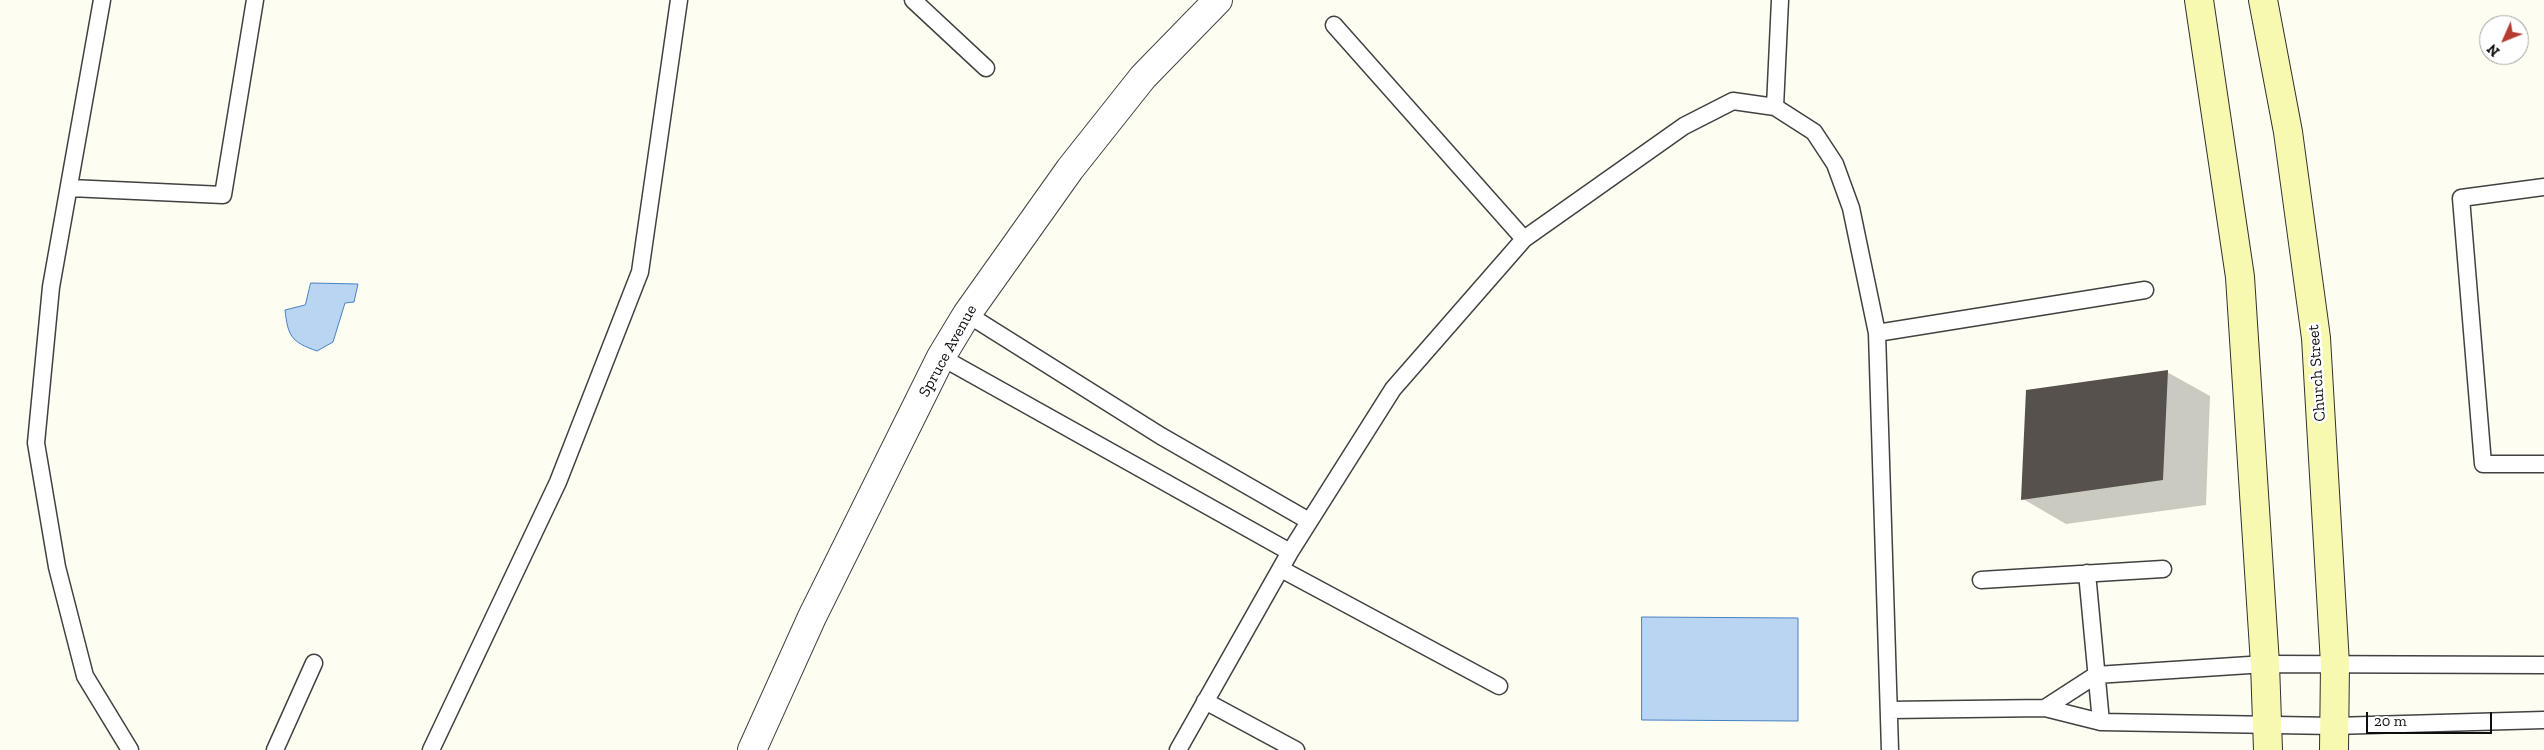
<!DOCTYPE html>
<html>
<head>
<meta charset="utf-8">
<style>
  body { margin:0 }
  #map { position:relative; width:2544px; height:750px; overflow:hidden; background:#fefdf1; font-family:"Zilla Slab",serif }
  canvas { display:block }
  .north { position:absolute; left:2479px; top:15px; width:50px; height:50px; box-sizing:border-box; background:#fff; border:1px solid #9f9f9f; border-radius:50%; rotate:226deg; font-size:14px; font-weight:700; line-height:20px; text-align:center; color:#0e0e0e }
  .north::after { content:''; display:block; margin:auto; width:18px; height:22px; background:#b53c30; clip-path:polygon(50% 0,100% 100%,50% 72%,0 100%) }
  .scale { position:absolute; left:2366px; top:712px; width:126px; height:22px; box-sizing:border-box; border:2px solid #0e0e0e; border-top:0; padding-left:6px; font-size:15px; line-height:18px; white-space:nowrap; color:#0e0e0e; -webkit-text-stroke:4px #fff; paint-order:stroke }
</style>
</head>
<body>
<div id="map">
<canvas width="2544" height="750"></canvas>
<div class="north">N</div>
<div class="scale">20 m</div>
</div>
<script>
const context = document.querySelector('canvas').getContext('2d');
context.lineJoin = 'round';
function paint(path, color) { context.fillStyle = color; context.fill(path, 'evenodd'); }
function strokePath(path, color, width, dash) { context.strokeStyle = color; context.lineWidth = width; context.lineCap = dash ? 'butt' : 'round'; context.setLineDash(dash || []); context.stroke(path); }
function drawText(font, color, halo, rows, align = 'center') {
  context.font = font + ' "Zilla Slab",serif'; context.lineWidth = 5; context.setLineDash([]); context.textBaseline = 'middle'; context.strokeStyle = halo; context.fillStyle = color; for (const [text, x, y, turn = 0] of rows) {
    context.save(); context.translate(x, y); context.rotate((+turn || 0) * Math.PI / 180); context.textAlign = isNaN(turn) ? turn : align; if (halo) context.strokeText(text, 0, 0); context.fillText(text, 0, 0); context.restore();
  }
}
const water = new Path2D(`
  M311 283 358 284 354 302 345 303 333 342 317 351C291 342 288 336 285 310L305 305Z
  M1642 617 1798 618V721L1642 720Z`);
paint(water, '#b9d5f2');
strokePath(water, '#4681c3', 1);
paint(new Path2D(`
  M2167 372 2210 396 2206 505 2066 524 2023 499Z`), '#0003');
paint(new Path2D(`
  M2168 370 2163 480 2021 500 2026 390Z`), '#56514c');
const service = new Path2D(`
  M102 0 51 287 36 443 57 567 85 676 130 750
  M913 0 986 68
  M1334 25 1524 239
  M1775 107 1780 0
  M2544 187 2461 198 2483 464H2544
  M70 188 223 195 255 0
  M967 314 1161 436 1309 521
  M1877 333 2145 290
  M941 357 1290 552
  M1281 569 1499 686
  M2087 573 2101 722
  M1981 580 2163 569
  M1205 701 1296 750
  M2045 708 2096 675 2265 664 2544 665
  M1889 710 2045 708 2101 722 2334 726 2544 720
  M275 750 314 663
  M431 750 558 482 640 272 679 0
  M1178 750 1290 552 1393 389 1524 239 1684 126 1733 101 1775 107 1814 132 1835 164 1851 208 1877 333 1890 750`);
const tertiary = new Path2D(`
  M752 750 812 617 941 357 967 314 1070 169 1143 77 1218 0`);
const secondary = new Path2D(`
  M2199 0 2240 277 2265 664 2268 750
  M2263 0 2288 132 2316 338 2335 664 2334 750`);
strokePath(service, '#414141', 19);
strokePath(tertiary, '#414141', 30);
strokePath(secondary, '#303030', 30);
strokePath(service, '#fff', 16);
strokePath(tertiary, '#fff', 28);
strokePath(secondary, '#f7f9b1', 28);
drawText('16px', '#0e0e0e', '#fff', [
  ["Spruce Avenue",948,351,-61],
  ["Church Street",2317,373,-94]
]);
</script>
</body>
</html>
